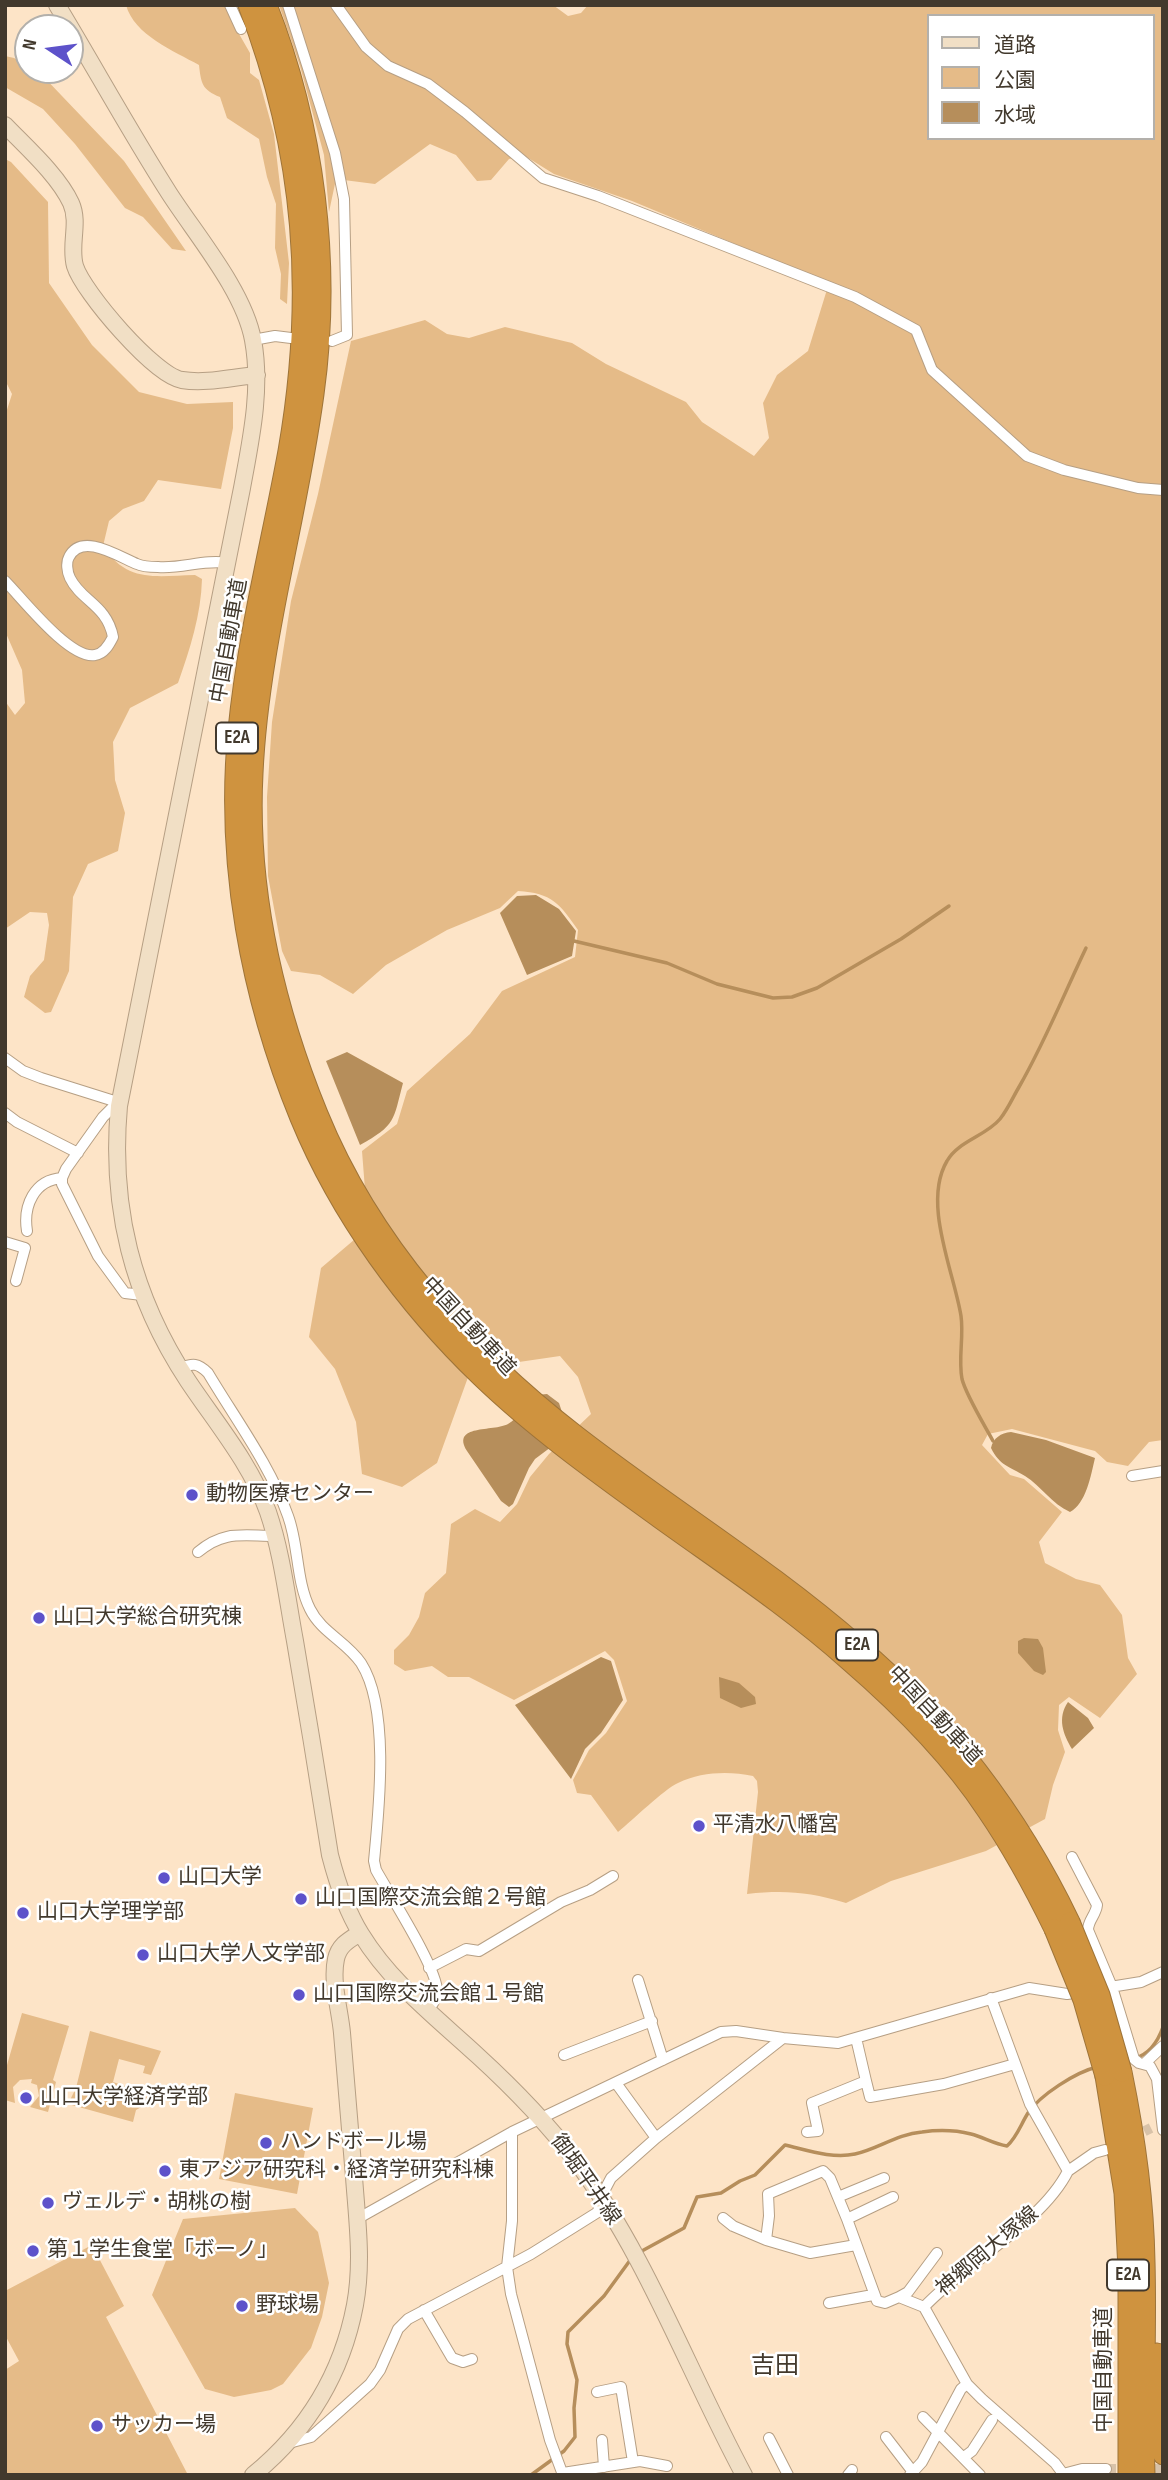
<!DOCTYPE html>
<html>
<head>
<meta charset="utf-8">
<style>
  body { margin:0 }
  #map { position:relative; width:1168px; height:2480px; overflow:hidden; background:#fde4c7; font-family:"Sofia Sans Condensed","Noto Sans JP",sans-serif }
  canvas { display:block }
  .frame { position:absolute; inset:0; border:7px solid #42392d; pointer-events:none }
  .legend { position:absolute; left:927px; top:14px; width:228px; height:126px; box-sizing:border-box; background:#fff; border:2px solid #b3b0ab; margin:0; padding:9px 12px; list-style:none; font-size:21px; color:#42392d }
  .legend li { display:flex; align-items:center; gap:14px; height:35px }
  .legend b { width:35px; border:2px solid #b3b0ab }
  .north { position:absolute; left:14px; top:14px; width:70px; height:70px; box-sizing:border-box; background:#fff; border:2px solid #b3b0ab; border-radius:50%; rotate:283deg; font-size:19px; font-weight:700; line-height:28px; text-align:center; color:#42392d }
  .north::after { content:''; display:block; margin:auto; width:24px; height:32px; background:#5d52ca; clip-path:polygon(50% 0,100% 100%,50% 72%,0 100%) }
</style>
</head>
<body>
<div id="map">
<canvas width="1168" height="2480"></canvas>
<div class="frame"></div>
<ul class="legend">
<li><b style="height:9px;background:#f1dfc5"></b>道路</li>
<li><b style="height:19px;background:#e5bb88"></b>公園</li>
<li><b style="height:19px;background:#b68e5b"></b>水域</li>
</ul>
<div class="north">N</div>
</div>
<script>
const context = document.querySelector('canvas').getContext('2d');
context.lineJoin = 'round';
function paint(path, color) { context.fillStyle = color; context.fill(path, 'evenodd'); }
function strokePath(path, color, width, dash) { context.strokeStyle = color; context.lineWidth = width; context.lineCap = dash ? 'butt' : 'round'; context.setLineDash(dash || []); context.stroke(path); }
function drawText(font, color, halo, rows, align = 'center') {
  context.font = font + ' "Sofia Sans Condensed","Noto Sans JP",sans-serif'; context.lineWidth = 5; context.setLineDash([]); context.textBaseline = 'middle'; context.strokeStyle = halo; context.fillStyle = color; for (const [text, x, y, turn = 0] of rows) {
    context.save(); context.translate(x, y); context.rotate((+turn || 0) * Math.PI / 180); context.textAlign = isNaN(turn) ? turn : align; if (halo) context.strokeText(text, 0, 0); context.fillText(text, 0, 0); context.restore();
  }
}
paint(new Path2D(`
  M126 5H227L231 20 250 53V73L259 80 274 134 289 263 287 304 280 299 281 274 275 248 276 204 267 177 259 139 227 118 220 97C202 90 201 83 199 65 174 51 134 35 126 5Z
  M279 5H553L568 16 581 13 588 5H1163V1440L1149 1442 1128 1466 1107 1462 1095 1451 1012 1429 988 1434 982 1445 1010 1475 1024 1479 1062 1512 1039 1542 1045 1563 1076 1579 1100 1585 1122 1615 1128 1658 1137 1674 1100 1718 1069 1697 1059 1705 1058 1730 1065 1752 1053 1785 1045 1819 986 1851 891 1881 846 1903C808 1892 786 1890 747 1894L758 1792 757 1781 753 1776C728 1771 701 1772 678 1783 663 1790 633 1820 618 1832L591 1795 577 1793 573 1780 589 1750 606 1733 627 1701 614 1660 605 1651 514 1700 469 1677H448L432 1666 405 1671 394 1664V1650L409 1635 419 1617 425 1593 446 1573 451 1524 475 1509 500 1522 517 1504 530 1477 549 1454 591 1414 578 1377 560 1356 471 1369 437 1463 402 1487 362 1474 356 1422 335 1369 309 1337 321 1268 368 1228 362 1151 397 1124 407 1091 470 1034 502 991 575 957 578 930C560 904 552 893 518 891L500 908 447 930 386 965 353 994 320 975 291 971 282 951 268 876 267 797 272 722 291 601 318 494 351 341 425 320 447 334 469 338 505 327 572 343 606 364 686 402 702 422 754 456 769 438 763 403 777 375 808 351 829 283 632 201 554 174 525 156 509 159 491 180 477 181 456 155 430 144 375 184 336 179 329 212 324 155 300 66ZM928 16H1152V138H928Z
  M5 56 14 58 28 66V70H35L41 74 124 161 186 251 172 249 143 217 125 208 75 144 43 109 5 87Z
  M5 159 11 162 48 202 49 283 92 345 139 392 187 404 233 402V428L221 489 158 480 144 501 123 509 109 521 103 546C127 583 155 576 195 575L202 579C201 615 190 649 178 683L130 708 113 742 115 780 125 813 118 851 88 864 73 897 69 971 51 1012 45 1013 24 997 30 976 44 960 49 925 47 913 30 912 5 929V701L15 715 25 703 22 670 5 631V416L12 394 5 380Z
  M22 2013 69 2026 53 2080 56 2082 48 2112 30 2107 39 2096 37 2085 31 2083 32 2079 20 2080 13 2087 15 2103 5 2100V2072Z
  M90 2031 161 2051 151 2075 143 2073 145 2066 119 2059 113 2082 128 2087 130 2092 147 2097 145 2105 136 2110 133 2122 68 2104 76 2088Z
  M235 2093 313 2108 297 2194 219 2179Z
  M295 2208 318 2232 329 2283 322 2317 311 2348 283 2384 271 2390 234 2397 205 2389 152 2295 183 2219Z
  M92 2245 124 2306 106 2317 188 2475H5V2370L19 2361 5 2335V2291Z`), '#e5bb88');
paint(new Path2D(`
  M536 895 559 909 576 931 572 956 527 975 500 913 517 896Z
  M347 1052 403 1083C393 1121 396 1125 360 1145L326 1061Z
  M547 1394 559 1403 564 1418 551 1447 535 1459 529 1468 513 1504 509 1507 501 1501 467 1451C451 1424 493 1432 508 1424 518 1418 528 1404 536 1395Z
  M1011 1432 1046 1440 1095 1458C1091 1475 1086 1504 1070 1512 1052 1504 1041 1486 1025 1476 1009 1466 1000 1466 991 1448 993 1438 1001 1433 1011 1432Z
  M1024 1638 1038 1639 1043 1648 1046 1672 1043 1675 1034 1671 1018 1653V1641Z
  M601 1657 611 1661 623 1700 601 1733 585 1749 571 1779 515 1705Z
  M719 1677 739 1683 755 1697 756 1704 741 1708 720 1698Z
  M1068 1702 1088 1718 1094 1728 1072 1749C1063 1734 1057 1718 1068 1702Z`), '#b68e5b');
strokePath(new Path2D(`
  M574 941 667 963 717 984 773 998 792 997 817 988 901 939 949 906
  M993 1441C985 1426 966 1395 962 1379 958 1358 964 1337 961 1316 954 1272 922 1203 947 1161 958 1141 986 1136 1000 1119 1008 1109 1013 1097 1019 1087 1045 1042 1064 994 1086 948
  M1135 2058C1150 2054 1158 2041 1163 2027
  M640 2252 684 2228 697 2197 721 2193 740 2181 755 2175 785 2145C807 2150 832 2159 855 2154 878 2149 897 2134 922 2132 937 2130 955 2130 971 2134 983 2137 994 2144 1007 2146 1017 2137 1021 2124 1028 2113 1040 2095 1076 2072 1097 2067
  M531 2475 564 2451 575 2437 574 2408 577 2380 567 2344 568 2332 604 2296 631 2259`), '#b68e5b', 3.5);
strokePath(new Path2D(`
  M1131 2138 1151 2128
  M1106 2469H1163`), '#d8c2a8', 10, [10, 5]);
const street = new Path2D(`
  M230 5 241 29
  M288 5 335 153 344 199 347 335 332 341
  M336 5 366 47 388 66 428 84 465 112 543 178 598 196 855 297 916 330 932 370 1027 456 1064 470 1138 488 1163 490
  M253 340 275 336 291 338
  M5 581C22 598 70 660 95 655 104 654 109 645 113 637 107 605 81 601 70 578 67 572 66 562 69 557 82 531 121 558 137 564 143 567 151 567 158 567 182 569 204 559 228 563
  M5 1058 23 1071 41 1078 111 1100 119 1106
  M115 1105 103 1117 66 1169 62 1178V1184L98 1256 125 1293 142 1295
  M5 1113 17 1122 78 1153
  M27 1231C23 1206 34 1180 62 1178
  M5 1242 25 1248 16 1281
  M180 1368C193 1363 198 1363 208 1373 236 1420 270 1465 288 1516 299 1546 296 1581 310 1609 321 1632 347 1642 361 1663 390 1708 379 1809 374 1861L376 1870C388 1892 439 1971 437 1992 436 1999 432 2006 427 2011
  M1132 1476 1163 1471
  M198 1552C224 1530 242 1536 275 1536
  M1072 1857 1097 1905C1096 1915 1088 1920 1088 1930L1112 1987 1134 2059 1139 2063 1150 2066 1157 2079 1163 2130
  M429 1968 466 1949 479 1951 561 1902 590 1890 613 1876
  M638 1980 663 2060
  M991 1998 1030 2104 1068 2171
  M564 2055 652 2021
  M1144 2064 1163 2046
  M866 2081 870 2097 944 2084 1015 2064
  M616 2083 656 2138
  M512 2132V2221L507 2267 511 2294 550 2440 563 2475
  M807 2132 818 2131 812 2103 866 2081 856 2038
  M1068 2171 1094 2153 1105 2150
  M838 2197 884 2178
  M893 2197 847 2219 877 2301 885 2303 899 2297 924 2307
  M723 2218 733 2226 766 2240
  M357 2219 512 2132 721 2032 736 2031 783 2038 838 2043 1029 1988 1067 1994 1141 1982 1163 1972
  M847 2219 830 2178 823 2171 768 2194 769 2216 766 2240 810 2253 856 2245
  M899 2297 908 2292 937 2253
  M829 2303 873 2295
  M924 2307 967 2384 982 2399 1055 2463 1064 2475
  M924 2307C965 2263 1042 2223 1068 2171
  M424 2310 452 2358 463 2362 472 2359
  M597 2392 621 2387 633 2462
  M923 2417 980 2475
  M886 2437 913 2472
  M769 2438 788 2475
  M602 2440 604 2467
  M289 2443 311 2437 370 2384 380 2370 398 2329 408 2319 531 2254 598 2212 601 2197 611 2178 656 2138 783 2038
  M964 2457 972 2451 992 2420
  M563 2473 640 2461 667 2466
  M1063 2474 1082 2469H1106
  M848 2475 852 2470
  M910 2475 922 2462 961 2389 967 2384`);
const secondary = new Path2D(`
  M57 5C95 68 130 132 169 193 196 235 244 291 253 340 262 389 251 439 242 488L119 1106C110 1207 132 1296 188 1381 216 1423 251 1464 268 1512 282 1553 287 1598 295 1641 307 1712 319 1784 330 1855 337 1882 346 1910 361 1934 391 1983 437 2018 478 2056 513 2088 547 2123 576 2161 647 2256 688 2371 744 2475
  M5 125C26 147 58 175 71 203 80 223 69 245 75 266 83 292 155 376 182 380 206 384 233 377 257 375
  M253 2475C307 2431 342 2373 355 2305 363 2262 357 2220 354 2177 350 2129 346 2081 342 2033 340 2010 331 1982 336 1959 339 1945 349 1940 360 1933`);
const highway = new Path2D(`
  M248 5C305 153 315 296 288 451 271 544 247 636 238 730 225 862 250 996 300 1118 340 1215 406 1305 481 1377 535 1429 598 1474 659 1518 723 1564 790 1608 849 1661 900 1705 950 1755 987 1811 1013 1849 1034 1888 1054 1929
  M267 5C315 127 332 264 314 394 297 521 259 645 253 773 247 891 274 1006 318 1114 371 1244 468 1352 577 1436 670 1508 770 1569 858 1646 948 1722 1019 1816 1070 1922
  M1122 2072C1135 2135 1144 2197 1145 2262 1147 2333 1143 2404 1145 2475
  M1105 2076 1124 2193 1128 2269V2475
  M1157 2353 1163 2455`);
strokePath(street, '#b69f84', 12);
strokePath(secondary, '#b69f84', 18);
strokePath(highway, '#9e7439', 21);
strokePath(street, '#fff', 10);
strokePath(secondary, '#f1dfc5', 16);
strokePath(highway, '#cf933f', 19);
const highwayBridge = new Path2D(`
  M1070 1922 1100 1995 1122 2072
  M1054 1929 1083 2000 1105 2076`);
strokePath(highwayBridge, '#9e7439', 21, []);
strokePath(highwayBridge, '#cf933f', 19);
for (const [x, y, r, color] of [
  [192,1495,7,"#5d52ca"],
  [39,1618,7,"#5d52ca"],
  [699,1826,7,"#5d52ca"],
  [164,1878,7,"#5d52ca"],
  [301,1899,7,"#5d52ca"],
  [23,1913,7,"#5d52ca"],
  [143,1955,7,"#5d52ca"],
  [299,1995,7,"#5d52ca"],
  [26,2098,7,"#5d52ca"],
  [266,2143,7,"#5d52ca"],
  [165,2171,7,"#5d52ca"],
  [48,2203,7,"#5d52ca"],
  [33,2251,7,"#5d52ca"],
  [242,2306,7,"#5d52ca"],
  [97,2426,7,"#5d52ca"]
]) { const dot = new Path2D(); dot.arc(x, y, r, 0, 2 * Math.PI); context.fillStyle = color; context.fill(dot); strokePath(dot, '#fff', 2.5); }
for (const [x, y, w] of [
  [237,738,42],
  [857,1645,42],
  [1128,2275,42]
]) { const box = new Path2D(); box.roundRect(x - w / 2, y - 15.5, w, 31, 5); context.fillStyle = '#fff'; context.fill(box); strokePath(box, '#42392d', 2); }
drawText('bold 19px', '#42392d', null, [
  ["E2A",237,738],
  ["E2A",857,1645],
  ["E2A",1128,2275]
]);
drawText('21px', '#42392d', '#fff', [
  ["中国自動車道",230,641,-80],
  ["中国自動車道",468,1327,47],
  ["中国自動車道",934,1716,47],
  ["御堀平井線",585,2180,55],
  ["神郷岡大塚線",988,2252,-40],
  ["中国自動車道",1105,2370,-90]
]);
drawText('21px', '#42392d', '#fff', [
  ["動物医療センター",206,1495],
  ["山口大学総合研究棟",53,1618],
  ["平清水八幡宮",713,1826],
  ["山口大学",178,1878],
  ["山口国際交流会館２号館",315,1899],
  ["山口大学理学部",37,1913],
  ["山口大学人文学部",157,1955],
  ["山口国際交流会館１号館",313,1995],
  ["山口大学経済学部",40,2098],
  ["ハンドボール場",280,2143],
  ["東アジア研究科・経済学研究科棟",179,2171],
  ["ヴェルデ・胡桃の樹",62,2203],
  ["第１学生食堂「ボーノ」",47,2251],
  ["野球場",256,2306],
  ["サッカー場",111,2426]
], 'left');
drawText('24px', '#42392d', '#fff', [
  ["吉田",775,2367]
]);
</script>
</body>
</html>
